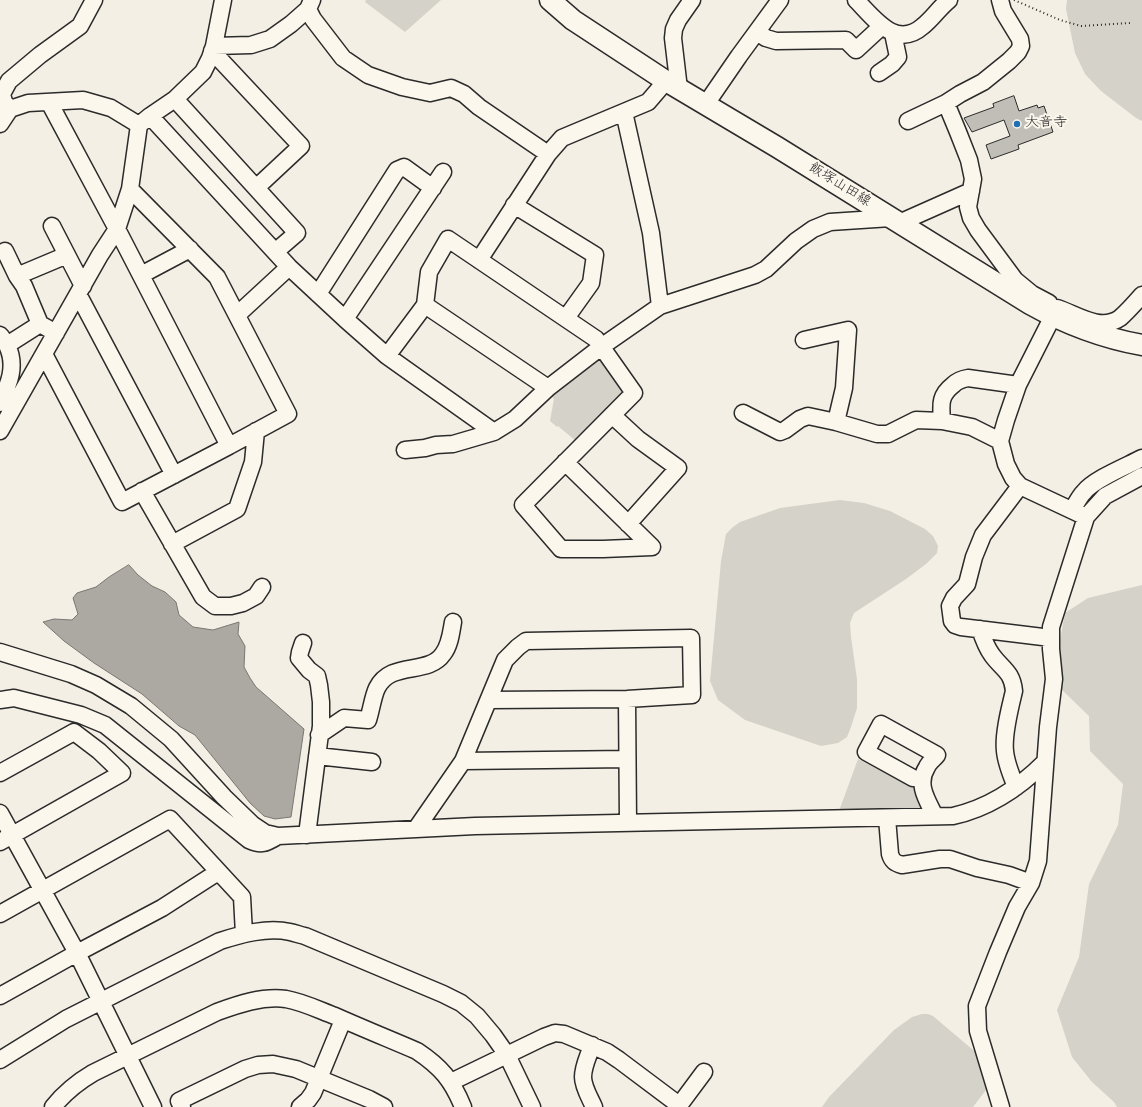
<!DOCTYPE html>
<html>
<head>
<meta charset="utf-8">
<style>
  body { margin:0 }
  canvas { display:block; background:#f3efe4 }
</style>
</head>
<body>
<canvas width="1142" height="1107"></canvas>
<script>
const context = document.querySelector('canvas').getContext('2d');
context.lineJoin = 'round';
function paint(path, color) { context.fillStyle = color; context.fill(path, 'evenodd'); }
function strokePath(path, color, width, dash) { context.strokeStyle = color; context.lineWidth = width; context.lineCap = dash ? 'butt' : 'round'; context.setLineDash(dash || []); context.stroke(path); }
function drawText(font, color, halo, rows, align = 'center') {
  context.font = font + ' Dekko,"Klee One",sans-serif'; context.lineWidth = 4; context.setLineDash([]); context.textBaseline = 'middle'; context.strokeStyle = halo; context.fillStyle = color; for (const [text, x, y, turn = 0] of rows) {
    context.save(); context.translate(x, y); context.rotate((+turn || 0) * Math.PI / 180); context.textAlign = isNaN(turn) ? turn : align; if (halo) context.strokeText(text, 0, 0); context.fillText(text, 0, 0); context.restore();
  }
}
paint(new Path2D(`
  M366 0H441L405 32 365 2Z
  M1067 0H1142V121L1136 118 1101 91 1085 74 1075 53 1066 9Z
  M603 355 627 389 577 442 558 426 557 427 550 421 554 399 550 394Z
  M840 500 864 503 890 511 925 529 933 536 938 546 937 553 926 564 906 579 854 613 850 623 851 637 857 679V708L851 727 847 737 838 743 821 746 745 720 718 700 710 681 721 561 726 534 733 527 740 522 780 508Z
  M1142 585V1107H1117L1114 1102 1092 1082 1072 1057 1057 1010 1079 957 1089 884 1118 825 1123 784 1090 751 1089 716 1062 690 1059 646 1065 613 1088 598Z
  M858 759 919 791 925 810 839 811Z
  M922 1014H928L933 1016 979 1055 989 1079 986 1090 973 1107H822L829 1097 894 1030 912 1017Z`), '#d5d2c9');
const water = new Path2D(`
  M129 565 138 575 152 586 165 592 176 602 179 615 193 627 213 630 239 622 238 634 245 646 244 667 250 678 256 687 304 729 291 817 275 819 264 816 250 803 195 735 179 726 142 694 94 663 64 641 43 622 54 619 72 620 78 614 73 598 77 593 96 587 109 577Z`);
paint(water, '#aca9a2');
strokePath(water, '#787772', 1);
const building = new Path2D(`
  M1014 96 1019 111 1037 105 1038 108 1044 106 1053 132 1018 145 1019 149 991 159 986 145 1010 136 1004 120 972 132 964 118 994 107 993 104Z`);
paint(building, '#c0beb6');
strokePath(building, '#2b2b2b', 1);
const minor = new Path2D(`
  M856 0C874 18 896 50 923 26 933 18 939 8 949 0
  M308 9 313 19 343 58 368 75 402 87 430 93 451 88 464 94 479 107 548 154
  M757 32 766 38 776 41 846 40 856 50 882 26
  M214 46 251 45 270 39 291 24 308 9 312 0
  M212 51 301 146 256 188
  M879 73 892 64 898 57 893 33
  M679 89 673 38 674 29 678 20 692 0
  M175 99 297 233 275 252
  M946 103 960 94 983 82 1009 61 1018 52 1021 46 1020 39 1003 11 1000 0
  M706 104 739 56 780 0
  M10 109 4 102 2 94 9 81 40 55 80 26 94 0
  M624 112 651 233 660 306
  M150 116 289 267 345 319 387 356
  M908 121 946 103 958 132 969 160 973 179 968 207 971 218 978 230 1015 280 1032 294 1049 303
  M0 124 10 109 28 103 83 100 111 108 139 125
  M130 189 217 277 288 414 229 446
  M514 205 595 255 591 283 566 318
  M899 223 971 191
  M52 226 83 286
  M5 251 17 276 24 286 40 324 56 333
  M479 260 548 154 562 138 648 102 666 81
  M141 275 190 249
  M17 276 67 255
  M78 294 174 475
  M318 294 397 170 404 167 433 188
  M425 305 548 388
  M237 315 289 267
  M345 319 443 172
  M0 335C2 338 6 342 7 345 17 366 9 384 0 403
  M804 340 848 330 844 388 836 422
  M7 345 40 324
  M44 354 122 502 229 446 117 229 49 102
  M743 413 780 432 785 430 800 419 808 416 836 422 877 434H888L916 420 942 421 972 427 1000 441
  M612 415 638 439 678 468 628 524
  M942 421C941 405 939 396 953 385 957 381 962 379 968 378L1018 385
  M0 431 100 255 117 229 130 189 139 125 150 116 175 99 203 72 210 58 214 46 223 0
  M494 432 387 356 425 305 429 272 448 239 596 339 634 393 523 505 561 549H603L652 547 565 462
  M405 450 425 448 436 445 453 444 494 432 515 419 548 388 601 347 660 306 755 275 766 269 796 241 813 229 830 222 891 218
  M1020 486 983 535 974 557 967 584 954 598 950 606 952 621 955 625 961 627 1051 638
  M142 491 203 597 215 606H231L243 603 256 596 262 587
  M1072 510C1076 504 1079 497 1084 492 1094 479 1127 466 1142 458
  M1086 517 1020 486 1013 478 1006 464 1000 441 1006 420 1018 385 1057 308C1076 314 1100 332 1120 318 1128 311 1135 303 1142 295
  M172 544 237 509 253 462 256 431
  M980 629C983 638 986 647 992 655 1002 669 1012 671 1014 691 1010 708 1003 734 1005 751 1006 763 1011 775 1016 787
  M303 643 300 652 299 658 309 670 317 676 319 685 321 702V726L307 835
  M0 652 71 674 96 685 131 706 171 739 224 797 253 825 265 833 278 836 475 826 953 816C989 808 1019 788 1045 762
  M627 699 628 823
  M0 700 14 698 81 715 105 725 249 840C262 846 266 843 278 836
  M319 735 344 718 368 720C371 711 373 696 377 688 391 660 428 676 443 654 450 645 451 633 453 622
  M317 756 372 762
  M463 761 627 759
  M0 773 74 732 99 751 122 773 0 842
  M913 778 866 752 881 724 937 755C934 759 929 762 927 767 916 784 927 800 935 816
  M0 813 77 953 153 1107
  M887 818 890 854C892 861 895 863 902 865L940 859H950L977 868 1009 875 1031 883
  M416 829 463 761 505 660 518 647 526 641 691 638 692 695 627 699 489 700
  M0 914 170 819 242 897 244 934
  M0 996 77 953 162 908 218 872
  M592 1045C589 1055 583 1066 583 1077 583 1087 590 1098 594 1107
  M0 1060 66 1019 220 941C242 934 267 927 290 932 295 933 300 935 305 936L443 994 461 1003 477 1016 493 1035 507 1055 532 1107
  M451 1082 544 1037 555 1033 564 1034 607 1052 619 1060 679 1105
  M53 1107C65 1092 76 1083 93 1073L217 1012C239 1004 262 996 286 999 303 1002 319 1010 335 1016 362 1028 389 1039 417 1051 441 1067 452 1080 463 1107
  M182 1107 179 1101 245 1069 258 1065 273 1064 296 1069 369 1099 384 1107
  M300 1107 308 1100 313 1093 343 1020
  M678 1107 704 1072
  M1001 1107 978 1031 977 1006 998 952 1017 907 1031 883 1038 861 1048 727 1054 679 1051 649V627L1086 517 1105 496 1142 476`);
const major = new Path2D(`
  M550 0 573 20 666 81 777 147 1030 304C1064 323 1103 338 1142 345`);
strokePath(minor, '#2b2b2b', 19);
strokePath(major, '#2b2b2b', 23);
strokePath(new Path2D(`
  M1014 0 1060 20 1081 26 1131 23`), '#2b2b2b', 2, [1, 3]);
strokePath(minor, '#fbf7ec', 16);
strokePath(major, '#fbf7ec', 20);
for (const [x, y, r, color] of [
  [1017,124,4,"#1f6fb2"]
]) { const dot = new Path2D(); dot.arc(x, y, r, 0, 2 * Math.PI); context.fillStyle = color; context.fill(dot); strokePath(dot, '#fbf7ec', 1.5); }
drawText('14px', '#2b2b2b', '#fbf7ec', [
  ["大音寺",1025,124]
], 'left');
drawText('14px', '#2b2b2b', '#fbf7ec', [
  ["飯塚山田線",839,186,32]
]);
</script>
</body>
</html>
